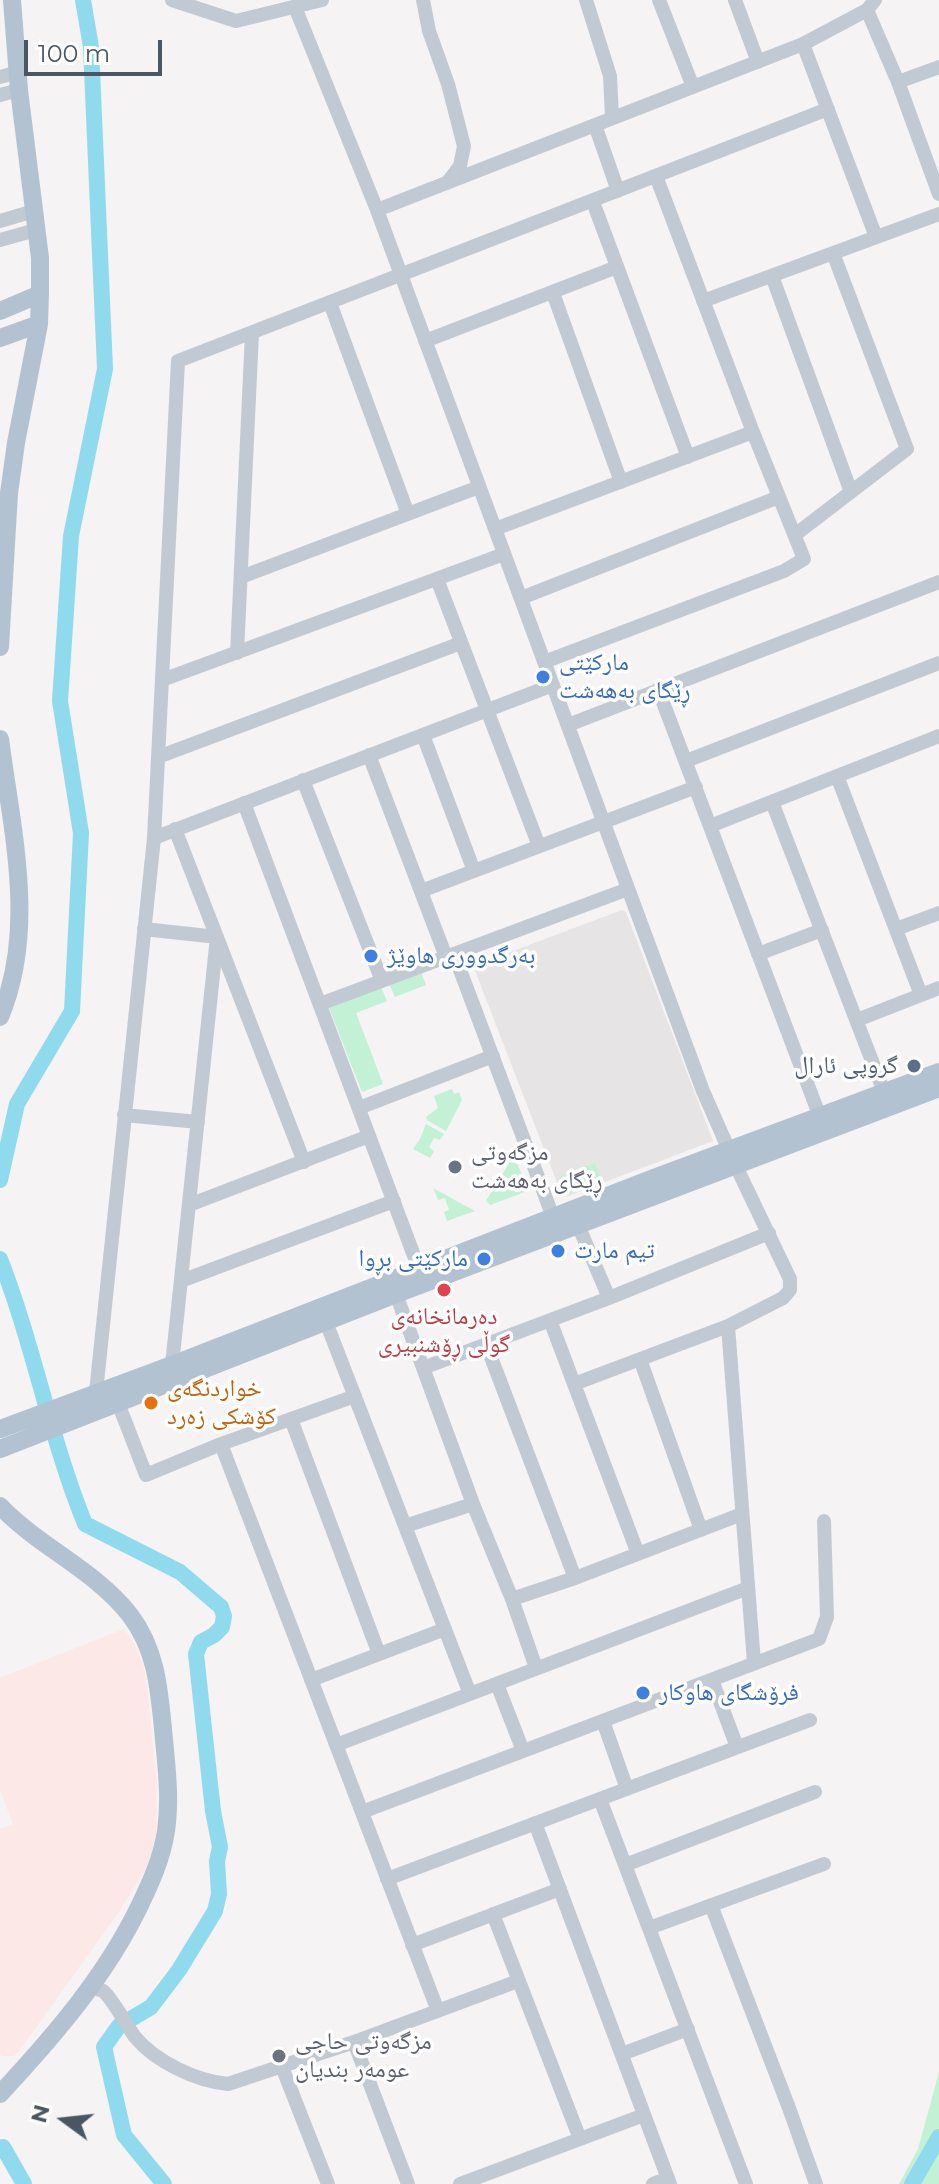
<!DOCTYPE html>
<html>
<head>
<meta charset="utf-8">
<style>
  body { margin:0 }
  #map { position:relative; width:939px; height:2184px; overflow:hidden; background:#f5f3f3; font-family:Montserrat,sans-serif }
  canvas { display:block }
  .north { position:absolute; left:24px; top:2080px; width:80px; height:80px; -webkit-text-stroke:6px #fff; paint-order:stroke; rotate:285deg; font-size:22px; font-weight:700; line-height:32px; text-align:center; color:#4a5661 }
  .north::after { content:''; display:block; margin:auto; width:28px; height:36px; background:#4a5661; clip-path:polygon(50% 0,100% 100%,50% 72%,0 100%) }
  .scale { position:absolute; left:24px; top:40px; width:138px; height:36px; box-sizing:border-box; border:4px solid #4a5661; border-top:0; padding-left:10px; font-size:24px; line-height:28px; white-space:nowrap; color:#4a5661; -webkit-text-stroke:6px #fff; paint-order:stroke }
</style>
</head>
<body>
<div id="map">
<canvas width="939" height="2184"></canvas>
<div class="north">N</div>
<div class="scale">100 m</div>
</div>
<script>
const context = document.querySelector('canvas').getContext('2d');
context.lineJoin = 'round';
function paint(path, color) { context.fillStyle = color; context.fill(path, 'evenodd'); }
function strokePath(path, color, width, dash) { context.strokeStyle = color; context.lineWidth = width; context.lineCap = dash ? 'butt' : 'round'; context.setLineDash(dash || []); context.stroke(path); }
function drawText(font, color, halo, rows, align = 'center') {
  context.font = font + ' Montserrat,"Noto Naskh Arabic",sans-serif'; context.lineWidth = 7; context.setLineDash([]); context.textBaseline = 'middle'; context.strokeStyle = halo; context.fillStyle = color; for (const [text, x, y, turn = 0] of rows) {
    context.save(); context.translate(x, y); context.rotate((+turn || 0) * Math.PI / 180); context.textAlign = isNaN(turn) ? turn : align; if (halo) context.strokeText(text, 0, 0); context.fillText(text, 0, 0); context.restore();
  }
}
paint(new Path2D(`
  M622 910 626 912 713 1141 563 1198 474 968 476 965Z`), '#e6e4e5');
paint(new Path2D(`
  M124 1629 134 1643 143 1664 147 1685 157 1784 156 1844 147 1867 120 1910 19 2051 14 2056H2L0 2054V1829L13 1824 0 1790V1678Z`), '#fce8e6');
paint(new Path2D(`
  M421 971 426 985 395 997 389 984Z
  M381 987 387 1001 356 1013 383 1084 362 1092 329 1008Z
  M452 1089 454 1094 459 1092 462 1100 446 1131 427 1120 426 1117 438 1108 434 1096Z
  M426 1124 444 1134 440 1140 434 1138 429 1147 434 1151 430 1158 413 1149 420 1139Z
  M514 1155 528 1191 490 1205 486 1201 493 1189 497 1190 501 1187 503 1183 500 1178Z
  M595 1163 602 1181 565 1195 559 1177Z
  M433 1188 475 1211 447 1221 444 1212 449 1210 445 1198 438 1200Z
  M939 2072V2184H899L918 2149Z`), '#c3f1d5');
strokePath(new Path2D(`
  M0 1180 17 1104 72 1011 81 833 60 701 71 536 105 369 91 47 83 0
  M0 1259C34 1346 50 1438 85 1524L180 1572 221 1607 224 1616 222 1627 214 1635 201 1642 196 1654 213 1811 220 1847 217 1861 219 1894 215 1911 179 1970 151 2007 119 2026 104 2047 124 2135 164 2184
  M3 2147 24 2184
  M912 2184 939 2137`), '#90daee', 16);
strokePath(new Path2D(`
  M172 0 236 21 322 0
  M423 0 429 31 448 84 464 146 460 166 447 183
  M586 0 610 76 612 117
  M659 0 693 87
  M735 0 758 62
  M295 7 377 210 703 1091 736 1166 790 1279V1290L783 1298 728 1326 574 1384
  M867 10 898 82 939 194
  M803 44 876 237
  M0 77 19 72
  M898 82 939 67
  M0 95 19 90
  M595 125 618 191
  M593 202 688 457
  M377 210 803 44 867 10 875 0
  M0 221 34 211
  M0 240 36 230
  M772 276 851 492
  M553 293 621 482
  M703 301 939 214
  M330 303 408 514
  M425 341 617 267
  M495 529 753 432
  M796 534 907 449 833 253
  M241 577 479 487
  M437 579 539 846
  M521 598 779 497
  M237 653 252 333
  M544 662 784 571 804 559 753 432 656 176
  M162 680 504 554
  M658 689 820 1117
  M568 725 939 582
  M423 735 474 871
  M369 755 446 957
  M158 757 461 643
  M686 761 939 663
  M837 776 921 995
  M303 780 382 981
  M772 802 884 1092
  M244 803 419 1269
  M710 826 939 736
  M175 829 304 1162
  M154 838 553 685
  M421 891 696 787
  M144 929 217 937 172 1365
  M896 929 939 913
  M454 954 553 1217
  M758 954 822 930
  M320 1004 628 889
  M857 1020 939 988
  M359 1108 493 1056
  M124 1115 198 1122
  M189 1205 369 1136
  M578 1225 609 1298
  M181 1281 394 1201
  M396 1294 473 1504 512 1599 536 1668
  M550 1320 638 1554
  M326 1322 470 1694
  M728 1326 754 1663
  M486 1344 575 1578
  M640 1359 701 1530
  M423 1368 609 1298 769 1233
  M96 1392 154 838 178 361 828 109
  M118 1403 146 1475 221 1444 355 1396
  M291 1419 379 1654
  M221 1444 438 2011
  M405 1526 473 1504
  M512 1599 575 1578 742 1514
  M311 1680 445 1629
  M712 1680 737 1747
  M497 1684 523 1751
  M603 1721 627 1789
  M336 1745 748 1588
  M600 1799 746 2184
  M362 1812 819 1639 827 1617 824 1521
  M535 1823 670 2184
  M625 1865 815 1792
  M387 1879 810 1720
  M711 1905 789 2108 816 2184
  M493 1914 580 2139
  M649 1928 824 1864
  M412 1945 560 1889
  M91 1987C93 1988 101 1990 103 1991 113 1999 126 2025 135 2037 156 2062 196 2081 228 2084L354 2042 518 1981
  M354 2042 408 2184
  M622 2054 688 2029
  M282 2067 328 2184
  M460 2184 644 2115
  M653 2184 668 2178`), '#c1cad2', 14);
strokePath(new Path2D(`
  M0 311 40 294
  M0 338 39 324
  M0 647 9 493 16 443 39 324 40 294V258L19 90 12 0
  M0 739C12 831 37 929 0 1017
  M0 1429 172 1365 654 1178 939 1072
  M0 1449 396 1294 939 1088
  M0 1506C39 1547 95 1570 130 1615 156 1649 159 1688 163 1729 166 1763 171 1797 166 1831 162 1858 151 1882 140 1905 106 1976 53 2037 0 2094`), '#b3c2d1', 18);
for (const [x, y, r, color] of [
  [543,677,8,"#3f7fe0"],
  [371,956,8,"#3f7fe0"],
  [914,1066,8,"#5c6f8a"],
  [455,1167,8,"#6b7280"],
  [558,1251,8,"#3f7fe0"],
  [484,1259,8,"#3f7fe0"],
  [444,1290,8,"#e0444e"],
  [151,1403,8,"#e8710a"],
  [643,1693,8,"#3f7fe0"],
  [279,2056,8,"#6b7280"]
]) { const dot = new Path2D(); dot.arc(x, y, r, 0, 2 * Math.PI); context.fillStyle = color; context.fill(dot); strokePath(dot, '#fff', 3); }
drawText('24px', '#366cbe', '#fff', [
  ["مارکێتی",559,663],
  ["ڕێگای بەهەشت",559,691],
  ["بەرگدووری هاوێژ",387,956],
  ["تیم مارت",574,1251],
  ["مارکێتی بڕوا",468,1259,"right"],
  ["فرۆشگای ھاوکار",659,1693]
], 'left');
drawText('24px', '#4e5e75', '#fff', [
  ["گروپی ئارال",898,1066]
], 'right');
drawText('24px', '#5b616d', '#fff', [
  ["مزگەوتی",471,1153],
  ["ڕێگای بەھەشت",471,1181],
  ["مزگەوتی حاجی",295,2042],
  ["عومەر بندیان",295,2070]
], 'left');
drawText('24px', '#be3a42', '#fff', [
  ["دەرمانخانەی",444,1317],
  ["گوڵی ڕۆشنبیری",444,1345]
]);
drawText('24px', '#c56008', '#fff', [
  ["خواردنگەی",167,1389],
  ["کۆشکی زەرد",167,1417]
], 'left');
</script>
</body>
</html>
